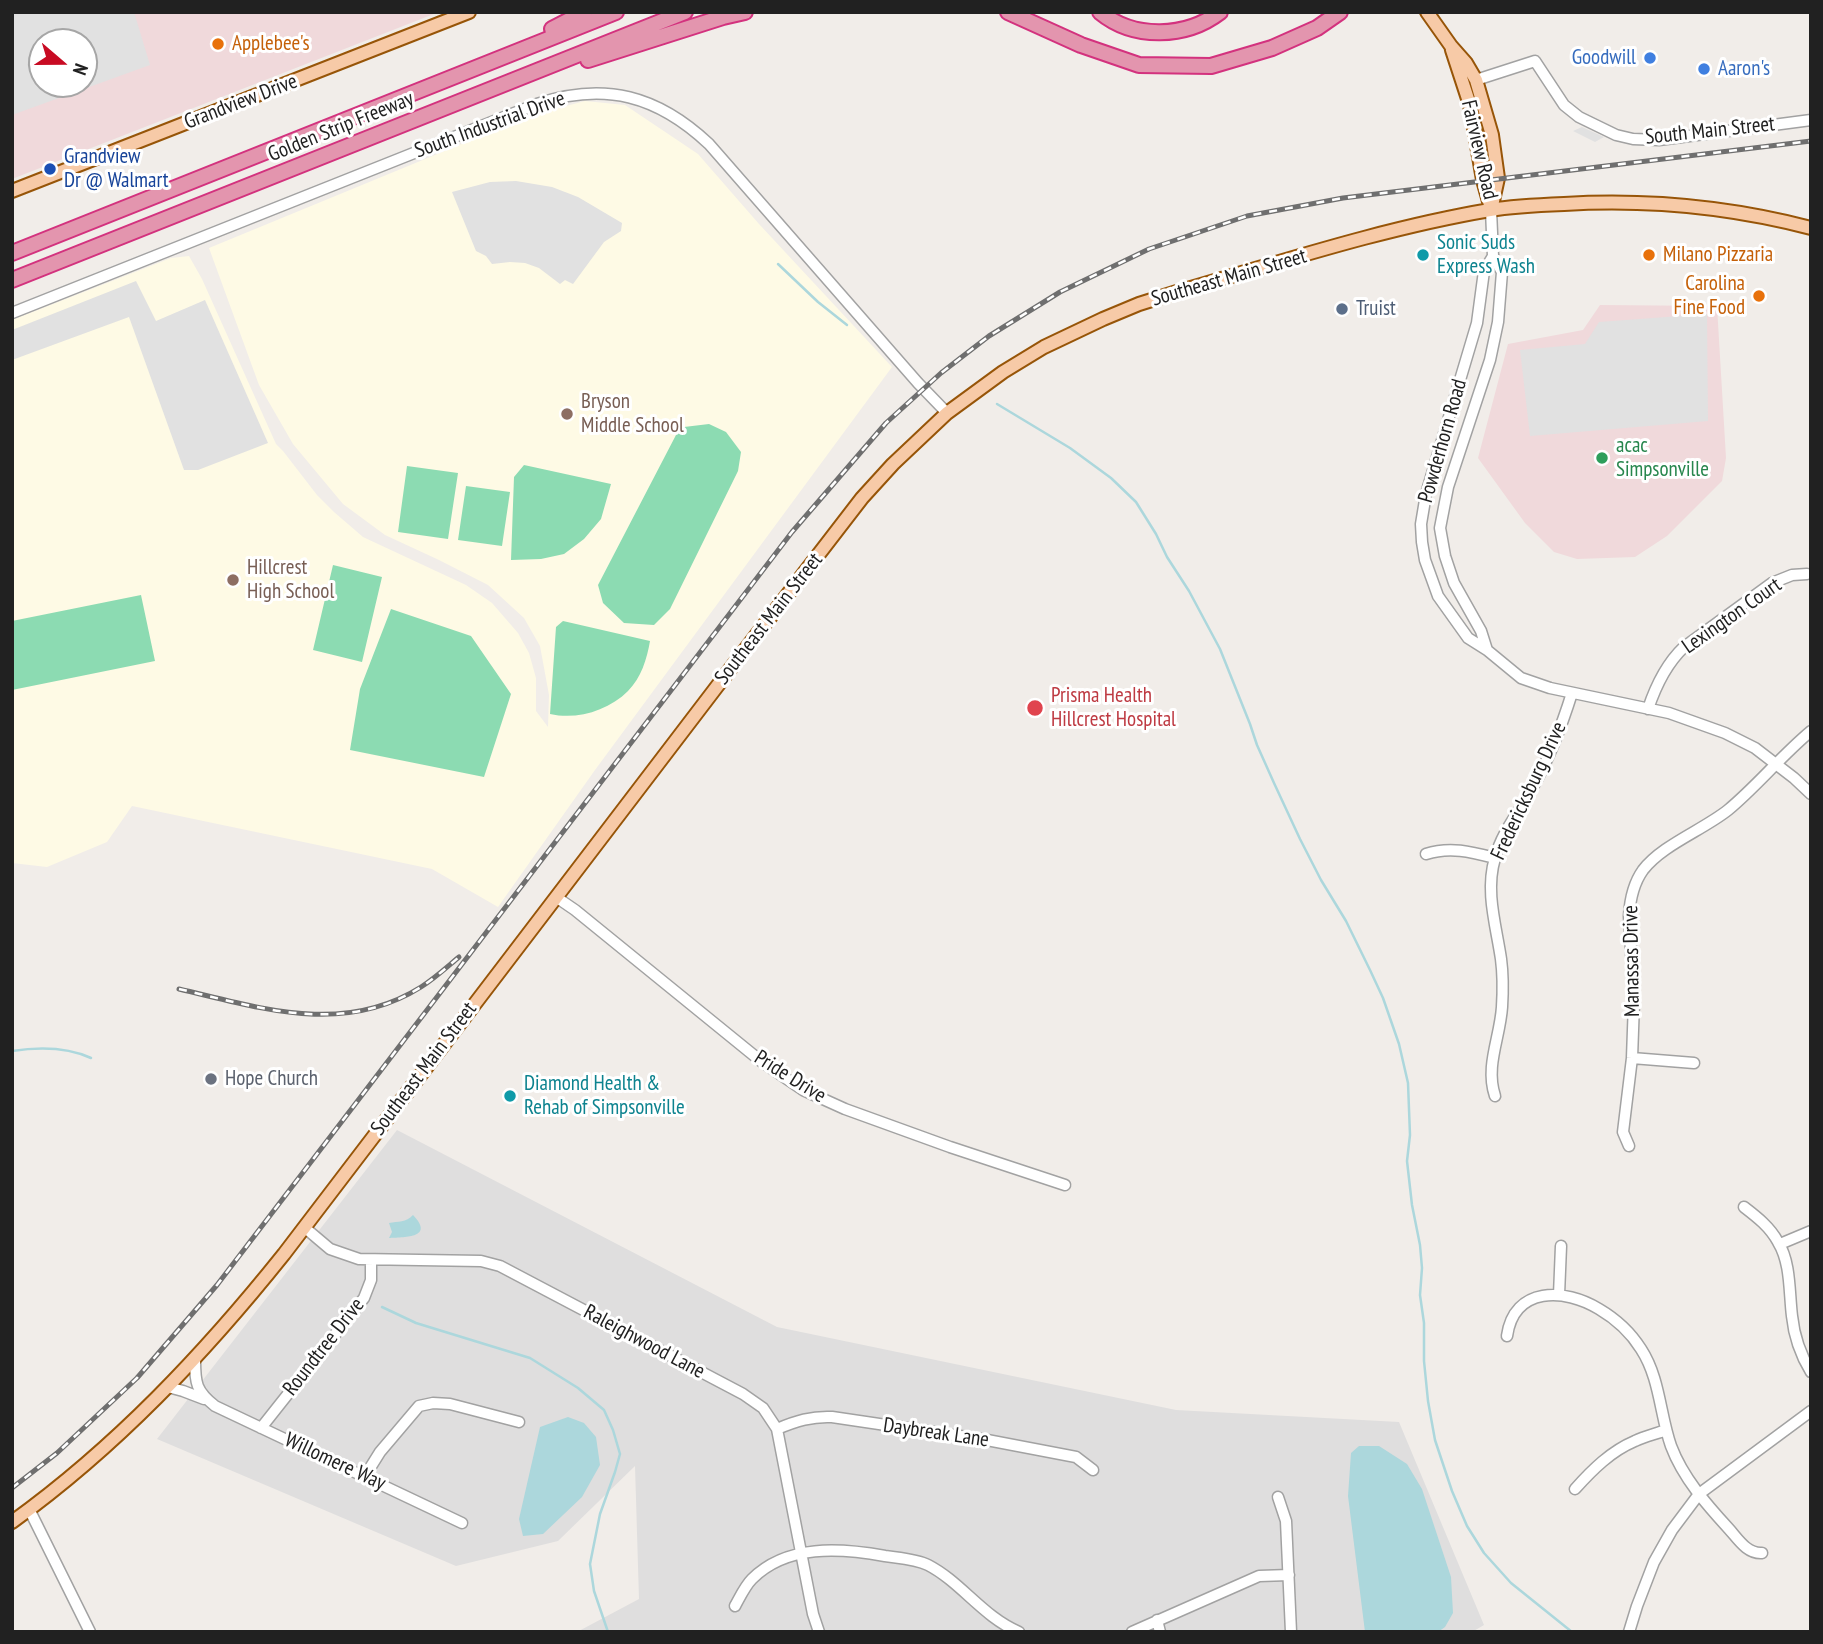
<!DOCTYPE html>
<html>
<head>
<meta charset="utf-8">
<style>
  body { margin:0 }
  #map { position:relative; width:1823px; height:1644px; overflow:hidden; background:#f1ede9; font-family:"PT Sans Narrow",sans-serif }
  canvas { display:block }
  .frame { position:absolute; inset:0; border:14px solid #212121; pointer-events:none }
  .north { position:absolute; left:28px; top:28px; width:70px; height:70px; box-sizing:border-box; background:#fff; border:2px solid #a6a6a6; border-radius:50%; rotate:110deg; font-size:19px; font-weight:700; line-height:28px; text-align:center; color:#212121 }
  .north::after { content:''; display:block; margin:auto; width:24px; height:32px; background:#c80b23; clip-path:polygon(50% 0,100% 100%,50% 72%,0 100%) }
</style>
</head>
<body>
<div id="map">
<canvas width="1823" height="1644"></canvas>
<div class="frame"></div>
<div class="north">N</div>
</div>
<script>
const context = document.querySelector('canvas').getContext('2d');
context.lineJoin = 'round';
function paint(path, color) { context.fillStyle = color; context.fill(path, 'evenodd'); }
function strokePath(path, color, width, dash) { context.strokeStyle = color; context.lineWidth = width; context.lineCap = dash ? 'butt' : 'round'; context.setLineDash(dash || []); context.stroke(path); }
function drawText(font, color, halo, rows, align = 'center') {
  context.font = font + ' "PT Sans Narrow",sans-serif'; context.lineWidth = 6; context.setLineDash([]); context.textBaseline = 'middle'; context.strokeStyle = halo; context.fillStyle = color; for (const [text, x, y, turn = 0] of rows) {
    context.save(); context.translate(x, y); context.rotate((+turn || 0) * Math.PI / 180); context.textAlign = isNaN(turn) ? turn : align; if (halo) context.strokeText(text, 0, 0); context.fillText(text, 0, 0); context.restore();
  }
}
paint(new Path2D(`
  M397 1130 777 1327 1176 1410 1399 1422 1484 1625 1472 1632H577L639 1599 635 1466 558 1541 456 1566 157 1439Z`), '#dfdede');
paint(new Path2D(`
  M12 12H439L12 179ZM42 42H84V84H42Z
  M1600 305 1717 306 1726 458 1722 481 1667 536 1635 557 1577 559 1554 552 1525 523 1478 458 1508 344 1583 330Z`), '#f0d9db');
paint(new Path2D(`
  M585 101 625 105 698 154 759 224 892 367 595 770 498 907 432 869 132 806 107 842 47 867 12 863V320L171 258 189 256 202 279 276 444 283 451 317 495 334 512 363 537 466 585 492 603 518 633 529 653 536 678V711L548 727 549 695 540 646 524 618 488 585 439 560 385 535 343 504 293 444 259 385 209 248 532 115Z`), '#fefae5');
paint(new Path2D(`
  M709 424 726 432 741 452 738 471 670 609 654 625 624 623 603 603 598 585 676 435 684 427Z
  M524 465 611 484 601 519 584 539 564 554 541 559 511 560 514 477Z
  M407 466 458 473 448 539 398 532Z
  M466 486 510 492 502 546 458 540Z
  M333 565 382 577 362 662 313 650Z
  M141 595 155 661 12 690V621Z
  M391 609 471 636 511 694 484 777 350 750 360 689Z
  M563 621 650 641C647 659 641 678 628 691 608 711 577 720 550 714L556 627Z`), '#8cdbb2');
paint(new Path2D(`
  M12 12H134L150 65 12 115ZM42 42H84V84H42Z
  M1582 127 1604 137 1595 142 1573 131Z
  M516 181 552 187 578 197 622 223 621 231 604 242 573 284 565 280 560 284 539 268 525 263 510 262 492 264 486 256 476 251 452 192 490 182Z
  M136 281 156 321 205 300 268 443 198 470H184L129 317 12 360V330Z
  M1707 314 1708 421 1530 436 1520 350 1585 344 1599 322Z`), '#e1e1e1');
paint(new Path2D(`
  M413 1215C436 1239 402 1237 389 1238L392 1232 389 1223C398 1221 406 1223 413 1215Z
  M568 1417 584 1423 596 1437 600 1465 582 1497 543 1534 523 1536 519 1519 540 1427Z
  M1359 1446H1379L1407 1464 1422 1489 1451 1577 1453 1613 1445 1627 1438 1632H1365L1348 1496 1351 1453Z`), '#acd7dc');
strokePath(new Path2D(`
  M778 264 818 302 847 325
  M997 404 1070 448 1111 478 1136 502 1156 534 1167 557 1189 591 1220 649 1250 724 1257 745 1274 783 1300 839 1321 880 1346 921 1370 970 1383 998 1399 1044 1408 1083 1410 1135 1407 1161 1412 1205 1420 1245 1422 1268 1420 1295 1424 1323V1361L1428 1401 1435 1440 1452 1491 1467 1526 1484 1553 1511 1583 1572 1632
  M12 1051C38 1047 67 1047 91 1058
  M382 1307 416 1323 530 1358 578 1388 604 1410 613 1430 620 1454 615 1472 600 1514 590 1564 594 1591 608 1632`), '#acd7dc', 2.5);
const minor = new Path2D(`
  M1476 80 1535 61 1564 105 1579 117 1616 135 1633 139 1659 140 1811 120
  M1493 256 1484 271 1477 323 1426 494 1421 524 1422 542 1425 560 1438 596 1468 638 1487 650 1521 678 1550 688 1669 713 1725 733 1755 748 1794 778 1811 794
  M12 313 537 104C605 81 658 96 709 144L918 383 947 413
  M1487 650 1481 631 1454 583 1445 556 1440 528 1448 487 1490 360 1498 322 1502 272 1493 256 1491 210
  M1648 709C1656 685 1666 664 1684 647L1772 583 1792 575 1807 574
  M1426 854C1450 846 1472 852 1495 858
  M556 897 575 910 762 1062 803 1090 845 1109 950 1147 1065 1185
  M1632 1058 1694 1063
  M1495 1096C1485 1066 1500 1038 1502 1007 1503 991 1503 974 1501 959 1496 925 1485 891 1495 858 1502 831 1520 811 1533 787 1550 757 1562 725 1572 693
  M1629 1146 1623 1132 1632 1058 1634 1002 1629 916C1630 899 1633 884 1643 870 1662 845 1703 830 1728 810 1757 786 1781 756 1811 731
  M1744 1207C1757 1217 1770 1227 1778 1242 1791 1263 1789 1292 1792 1316 1794 1336 1800 1354 1811 1372
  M304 1227 330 1249 359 1259 481 1261 500 1266 743 1394 763 1408 777 1429 813 1614 819 1632
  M1780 1244 1811 1231
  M1559 1295 1561 1246
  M1507 1336C1514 1286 1565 1288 1599 1309 1616 1319 1631 1333 1641 1349 1660 1378 1660 1415 1671 1446 1683 1478 1707 1505 1729 1529 1738 1539 1747 1554 1762 1553
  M195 1360C195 1383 196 1391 215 1406L462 1523
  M168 1387 183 1391 204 1399
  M261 1428 364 1298 371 1280V1260
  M777 1429C796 1421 812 1416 832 1417L987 1440 1076 1457 1093 1470
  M365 1476 380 1452 419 1406 433 1403 450 1404 519 1422
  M1575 1489C1592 1470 1611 1451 1635 1441 1645 1436 1656 1434 1666 1430
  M1278 1497 1286 1521 1291 1632
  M29 1509 90 1632
  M735 1606C740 1597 745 1586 752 1579 787 1544 840 1548 885 1556 898 1558 916 1559 928 1565 961 1582 983 1617 1019 1632
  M1157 1620 1160 1632
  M1132 1632 1259 1576 1289 1575
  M1629 1632 1637 1606 1654 1562 1672 1530 1699 1494 1811 1411`);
const major = new Path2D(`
  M1427 12 1451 46 1466 63 1476 80 1492 135 1498 178 1491 210
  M1452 50 1470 105 1483 180 1490 205
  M12 191 469 12
  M12 1522C116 1447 204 1354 284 1254L728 672 862 498 893 464 947 413 1003 372 1044 347 1103 319 1139 304 1177 292C1281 262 1384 228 1490 210 1514 206 1539 205 1564 204 1648 199 1730 207 1811 228`);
const highway = new Path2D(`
  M1008 12 1081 45 1139 65 1211 66 1272 48 1317 28 1340 12
  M1100 12C1134 40 1186 38 1220 12
  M552 29 585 12
  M588 60 723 17 745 12
  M12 253 616 12
  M12 280 685 12`);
strokePath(minor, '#a2a2a2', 13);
strokePath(major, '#975508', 16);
strokePath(highway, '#d3327e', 18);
strokePath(minor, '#fff', 10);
strokePath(major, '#f7caa7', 12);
strokePath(highway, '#e395ae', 14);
const rail = new Path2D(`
  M179 989C261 1008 343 1036 421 987 434 979 447 967 459 957
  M12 1488 57 1453 137 1378 217 1285 792 532 886 423 941 373 989 336 1060 292 1149 249 1247 216 1343 198 1811 141`);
strokePath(rail, '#6f6f6f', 5);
strokePath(rail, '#fff', 2.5, [8]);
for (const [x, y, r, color] of [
  [218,44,7,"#e8710a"],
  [1650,58,7,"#3f7fe0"],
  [1704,69,7,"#3f7fe0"],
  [50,169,7,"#1a4fb4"],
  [1423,255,7,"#0f9aa8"],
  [1649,255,7,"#e8710a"],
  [1759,296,7,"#e8710a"],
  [1342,309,7,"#5c6f8a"],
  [567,414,7,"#8d6e63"],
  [1602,458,7,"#2e9e5b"],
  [233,580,7,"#8d6e63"],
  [1035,708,9,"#e0444e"],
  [211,1079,7,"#6b7280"],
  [510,1096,7,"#0f9aa8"]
]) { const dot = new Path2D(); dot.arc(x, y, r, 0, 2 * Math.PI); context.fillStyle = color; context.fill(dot); strokePath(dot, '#fff', 2.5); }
drawText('21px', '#c56008', '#fff', [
  ["Applebee's",232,44],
  ["Milano Pizzaria",1663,255],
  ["Carolina",1745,284,"right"],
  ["Fine Food",1745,308,"right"]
], 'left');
drawText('21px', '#366cbe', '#fff', [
  ["Goodwill",1636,58],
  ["Aaron's",1718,69,"left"]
], 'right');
drawText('21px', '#212121', '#fff', [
  ["Grandview Drive",241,102,-21],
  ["South Industrial Drive",490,125,-20],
  ["Golden Strip Freeway",341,127,-22],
  ["South Main Street",1710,131,-6],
  ["Fairview Road",1479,150,77],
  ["Southeast Main Street",1229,278,-16],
  ["Powderhorn Road",1443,441,-74],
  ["Lexington Court",1732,616,-35],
  ["Southeast Main Street",769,619,-52],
  ["Fredericksburg Drive",1529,791,-65],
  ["Manassas Drive",1632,961,-91],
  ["Southeast Main Street",424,1069,-53],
  ["Pride Drive",790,1077,32],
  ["Raleighwood Lane",644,1342,28],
  ["Roundtree Drive",324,1347,-52],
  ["Daybreak Lane",936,1433,8],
  ["Willomere Way",335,1462,25]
]);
drawText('21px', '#164399', '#fff', [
  ["Grandview",64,157],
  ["Dr @ Walmart",64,181]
], 'left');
drawText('21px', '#0d838f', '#fff', [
  ["Sonic Suds",1437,243],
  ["Express Wash",1437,267],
  ["Diamond Health &",524,1084],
  ["Rehab of Simpsonville",524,1108]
], 'left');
drawText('21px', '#4e5e75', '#fff', [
  ["Truist",1356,309]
], 'left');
drawText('21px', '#785e54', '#fff', [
  ["Bryson",581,402],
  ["Middle School",581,426],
  ["Hillcrest",247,568],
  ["High School",247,592]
], 'left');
drawText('21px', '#27864d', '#fff', [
  ["acac",1616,446],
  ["Simpsonville",1616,470]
], 'left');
drawText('21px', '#be3a42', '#fff', [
  ["Prisma Health",1051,696],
  ["Hillcrest Hospital",1051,720]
], 'left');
drawText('21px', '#5b616d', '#fff', [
  ["Hope Church",225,1079]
], 'left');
</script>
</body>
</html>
